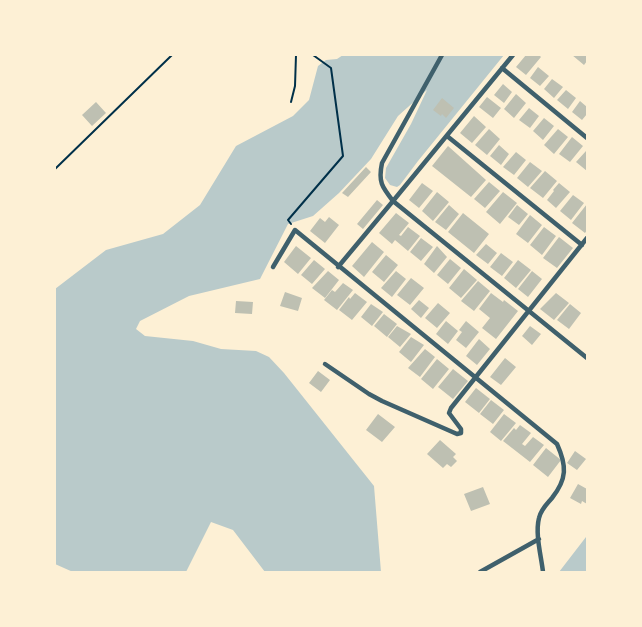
<!DOCTYPE html>
<html>
<head>
<meta charset="utf-8">
<style>
  body { margin:0 }
  #map { position:relative; width:642px; height:627px; overflow:hidden; background:#fdf0d5; font-family:Rubik,sans-serif }
  canvas { display:block }
  .frame { position:absolute; inset:0; border:56px solid #fdf0d5; pointer-events:none }
</style>
</head>
<body>
<div id="map">
<canvas width="642" height="627"></canvas>
<div class="frame"></div>
</div>
<script>
const context = document.querySelector('canvas').getContext('2d');
context.lineJoin = 'round';
function paint(path, color) { context.fillStyle = color; context.fill(path, 'evenodd'); }
function strokePath(path, color, width, dash) { context.strokeStyle = color; context.lineWidth = width; context.lineCap = dash ? 'butt' : 'round'; context.setLineDash(dash || []); context.stroke(path); }
paint(new Path2D(`
  M343 55H504L418 161 400 185 397 187 390 185 385 178 386 168 411 124 427 90 398 116 371 159 339 193 313 216 288 224 260 279 189 296 140 321 136 329 145 336 193 341 221 349 256 351 269 357 284 373 374 486 381 572H265L233 530 211 522 186 572H73L55 564V289L106 250 163 234 200 205 236 146 293 116 309 100 318 66 326 60 337 59Z
  M587 534V572H559L586 537Z`), '#b9caca');
paint(new Path2D(`
  M526 55H539L541 57 526 75 516 67Z
  M572 55H587V61L584 65Z
  M538 67 549 76 540 86 530 78Z
  M552 79 563 87 554 98 544 89Z
  M503 84 512 92 504 103 494 95Z
  M566 90 576 98 568 109 557 100Z
  M516 94 526 103 514 118 504 109Z
  M487 97 501 108 493 118 479 107Z
  M442 98 454 108 446 118 442 114 441 116 433 110Z
  M580 101 587 107V114L582 120 572 112Z
  M96 102 106 113 92 126 82 115Z
  M529 108 539 116 530 128 519 120Z
  M474 116 486 127 472 143 460 133Z
  M544 118 554 126 543 140 533 131Z
  M489 129 500 139 487 155 475 145Z
  M558 129 568 137 554 154 544 145Z
  M572 137 583 146 570 162 559 154Z
  M499 145 509 154 501 165 490 156Z
  M448 146 486 180 471 197 432 166Z
  M586 151H587V171L576 162Z
  M516 152 526 160 514 175 503 167Z
  M530 162 542 171 528 187 517 178Z
  M366 167 371 172 348 197 342 193Z
  M545 171 557 181 543 198 530 188Z
  M489 182 500 191 485 208 474 199Z
  M422 183 433 191 419 208 409 200Z
  M559 183 570 192 556 208 547 200 554 191 553 190Z
  M437 192 449 202 433 221 422 211Z
  M503 192 517 203 500 224 486 212Z
  M573 195 584 203 571 220 560 211Z
  M377 200 383 205 363 229 357 224Z
  M587 204V230L585 233 572 223Z
  M449 205 459 214 446 230 435 222Z
  M517 205 528 214 519 225 508 217Z
  M396 213 409 223 399 235 401 236 408 227 420 236 408 251 395 240 392 244 379 233Z
  M463 213 489 234 474 253 448 232Z
  M530 215 542 225 528 243 516 234Z
  M329 217 339 225 325 243 310 231 320 218 325 222Z
  M544 227 556 236 542 255 530 245Z
  M559 237 573 248 557 268 543 258Z
  M421 238 433 247 421 261 410 252Z
  M372 242 384 252 364 277 352 266Z
  M486 244 497 253 488 264 476 255Z
  M296 246 311 258 298 274 284 262Z
  M437 246 447 257 434 273 424 264Z
  M501 253 513 262 502 276 490 267Z
  M386 255 398 265 384 282 372 272Z
  M450 259 461 268 448 284 437 275Z
  M314 260 325 269 312 284 301 275Z
  M518 260 531 270 516 288 504 278Z
  M464 269 477 280 461 298 449 288Z
  M328 271 339 280 325 298 312 288Z
  M396 271 406 279 392 297 381 288Z
  M532 271 542 279 528 297 518 289Z
  M411 278 424 288 410 305 397 295Z
  M478 281 490 291 474 311 461 301Z
  M343 283 353 290 337 310 324 300 332 290 335 292Z
  M285 292 302 298 298 311 280 306Z
  M355 293 367 302 352 320 339 310 349 297 350 299Z
  M491 293 503 302 504 300 518 311 496 339 482 328 490 318 479 309Z
  M556 293 569 303 554 320 540 309Z
  M419 300 429 308 421 318 411 309Z
  M236 301 253 302 252 314 235 313Z
  M438 303 450 313 437 328 425 318Z
  M371 304 383 312 372 326 361 317Z
  M570 304 581 313 569 329 557 320Z
  M384 314 397 324 387 337 374 326Z
  M446 321 458 331 448 344 436 334Z
  M466 321 479 332 466 348 456 340 462 332 459 330Z
  M397 326 411 334 400 347 388 337Z
  M530 326 541 334 532 345 522 336Z
  M411 337 424 345 411 362 399 352Z
  M479 339 490 349 477 365 466 356Z
  M425 349 435 357 420 377 408 368Z
  M505 358 516 367 501 385 490 377Z
  M437 359 449 369 433 389 421 379Z
  M453 369 468 381 453 399 438 387Z
  M318 371 330 380 321 392 309 383Z
  M476 388 490 399 479 413 465 402Z
  M491 400 504 410 493 424 480 414Z
  M378 414 395 427 382 442 366 430Z
  M504 414 516 423 501 441 490 432Z
  M520 425 531 433 522 444 525 446 533 437 544 445 530 462 503 441 514 428 516 430Z
  M440 440 456 454 453 457 457 461 451 467 447 464 443 468 427 454Z
  M546 448 561 460 548 477 533 465Z
  M575 451 586 459 577 470 567 463Z
  M578 484 587 489V504L582 501 581 504 570 498Z
  M483 487 490 504 471 511 464 494Z`), '#bec0b2');
strokePath(new Path2D(`
  M291 102 295 86 296 55
  M55 169 172 55
  M291 224 288 220 343 156 331 68 313 55`), '#003049', 2);
strokePath(new Path2D(`
  M442 55 382 163C378 182 382 187 393 201L513 55
  M502 68 587 138
  M447 136 582 245
  M273 267 295 230 557 444C567 466 567 479 552 498 547 504 541 509 539 518 535 534 541 555 543 572
  M338 267 393 201 587 358
  M325 364 369 394 382 401 457 434 461 433V429L449 413 451 408 587 238
  M480 572 539 539`), '#3f606c', 4.5);
</script>
</body>
</html>
